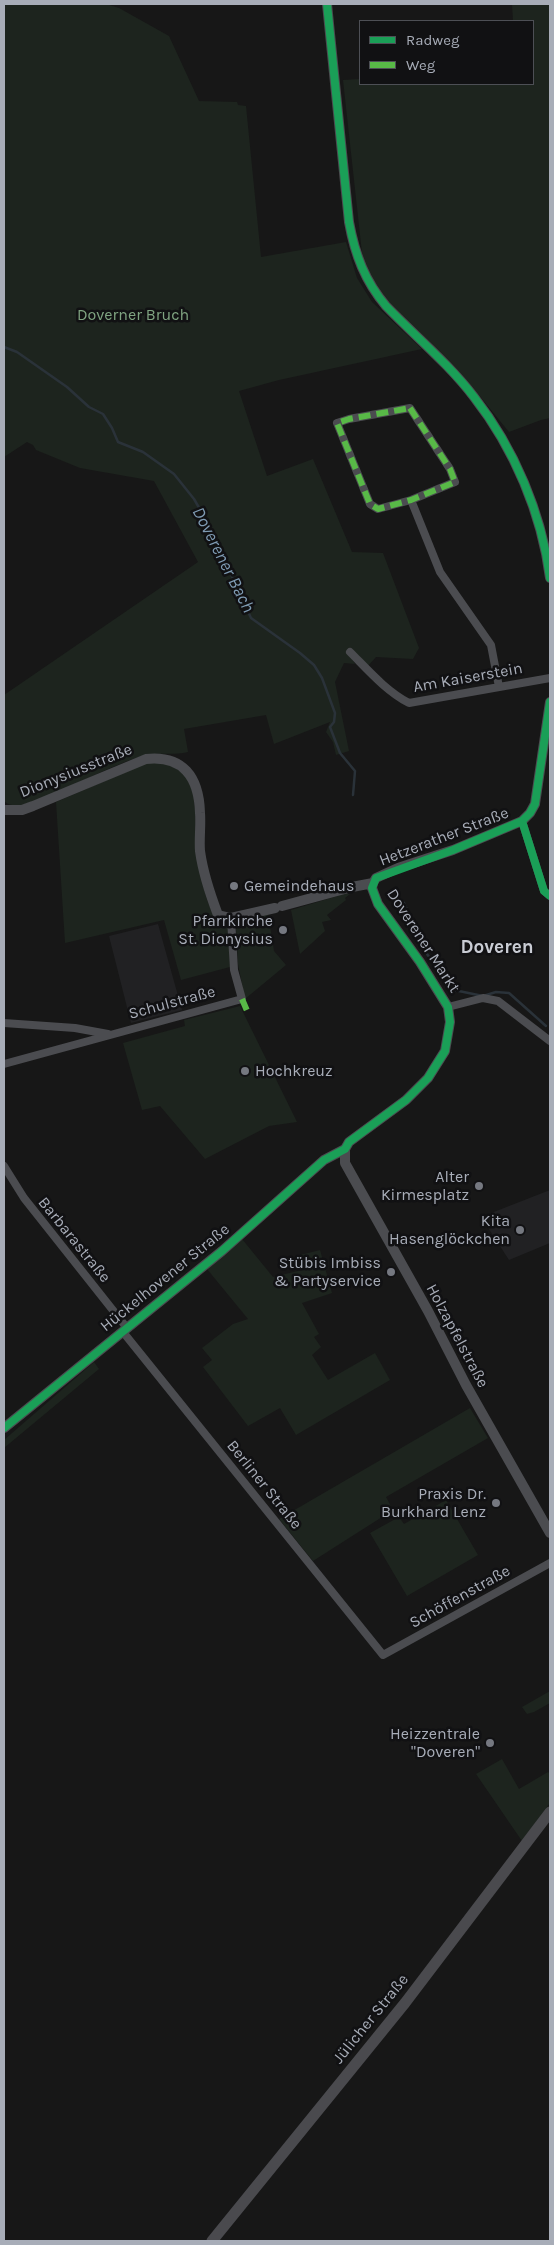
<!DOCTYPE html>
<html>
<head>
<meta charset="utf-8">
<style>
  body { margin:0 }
  #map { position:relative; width:554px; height:2245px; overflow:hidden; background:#171717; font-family:Karla,sans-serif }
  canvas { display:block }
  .frame { position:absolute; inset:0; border:5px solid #a8adb8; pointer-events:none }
  .legend { position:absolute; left:359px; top:20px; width:175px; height:65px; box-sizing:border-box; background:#111113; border:1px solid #4d4f55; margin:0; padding:6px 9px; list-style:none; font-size:15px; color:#a8adb8 }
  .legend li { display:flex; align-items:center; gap:10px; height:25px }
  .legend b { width:25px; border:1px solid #4d4f55 }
</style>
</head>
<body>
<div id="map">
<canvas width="554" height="2245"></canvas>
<div class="frame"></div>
<ul class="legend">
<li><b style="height:6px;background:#1a9f57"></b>Radweg</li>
<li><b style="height:6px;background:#58b947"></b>Weg</li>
</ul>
</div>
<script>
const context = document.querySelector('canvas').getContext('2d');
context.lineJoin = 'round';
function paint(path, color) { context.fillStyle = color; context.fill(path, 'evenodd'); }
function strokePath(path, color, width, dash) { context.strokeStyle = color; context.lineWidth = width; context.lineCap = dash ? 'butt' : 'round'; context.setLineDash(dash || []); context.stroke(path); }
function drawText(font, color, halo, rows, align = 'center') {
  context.font = font + ' Karla,sans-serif'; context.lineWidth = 5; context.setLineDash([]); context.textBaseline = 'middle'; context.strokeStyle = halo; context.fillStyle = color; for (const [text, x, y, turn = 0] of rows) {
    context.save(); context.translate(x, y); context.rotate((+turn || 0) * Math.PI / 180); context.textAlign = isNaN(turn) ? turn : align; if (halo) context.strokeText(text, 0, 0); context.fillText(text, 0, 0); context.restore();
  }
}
paint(new Path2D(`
  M158 924 182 1010 131 1023 109 936Z
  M550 1190V1243L509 1260 481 1217Z`), '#212123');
paint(new Path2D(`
  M4 4H106L119 8 169 36 199 101 237 102 238 105 246 106 261 257 346 242 357 278 372 302 422 349 279 380 239 391 267 476 313 459 352 552 383 553 419 648 413 659 376 657 367 667 350 655 355 664 344 663 335 682 349 751 336 755 333 742 326 732 330 722 274 744 266 715 184 729 188 752C172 756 155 751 139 757 103 769 69 789 33 801 23 805 13 809 4 801V695L198 562 154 481 80 468 36 450 33 445 27 442 4 457Z
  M512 4H550V418L541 420 509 432 478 394 383 296 363 262 343 80 360 79V84H533V21H513Z
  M149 762C202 763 195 806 196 845 197 858 201 871 203 883 205 893 208 907 215 915 219 919 224 921 228 924L230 967 181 980 164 920 65 943 56 802Z
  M344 894H350L345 898 346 900 327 915 331 920 322 922 325 931 300 954 291 910Z
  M268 913 274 951 286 965 245 999 238 964 236 929 247 918Z
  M240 1006 297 1122 269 1126 205 1159 160 1106 142 1110 123 1043 185 1026 184 1020Z
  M242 1239 273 1277 302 1270 296 1256 320 1250 332 1293 302 1303 319 1334 314 1337 321 1347 312 1355 328 1380 375 1353 390 1380 296 1435 280 1408 248 1426 203 1367 212 1360 202 1348 233 1324 248 1319 207 1269Z
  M94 1362 99 1369 4 1448V1440Z
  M470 1408 488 1438 386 1497 393 1510 313 1561 279 1519Z
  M446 1500 478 1555 407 1596 370 1533 399 1517 404 1524Z
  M550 1691V1703L534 1712 527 1714 522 1707Z
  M502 1759 519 1789 548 1772 550 1774V1803L522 1841 476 1774Z`), '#1d241e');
strokePath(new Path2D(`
  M4 347 17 352 67 387 89 407 103 414 112 428 118 442 143 452 174 474 194 499 205 518 251 618 300 653 314 665 322 678 335 713 334 722 330 727 340 753 355 771 353 795
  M393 893 404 903 427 954 454 990 483 996 496 992 509 993 546 1026`), '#2a3239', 2.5);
strokePath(new Path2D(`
  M410 408 450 469 455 482 411 500 378 509 370 504 337 423 349 419Z
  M411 500 440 572 491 645 499 687
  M350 652C368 670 386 691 409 703L550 678
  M522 821 544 891 550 896
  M448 1007 483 998 498 1001 550 1041
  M4 1023 75 1028 108 1034
  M4 1064 242 999 234 970 231 918
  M4 1166 24 1198 127 1328
  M123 1332 383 1655 550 1563`), '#4b4c50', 8);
strokePath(new Path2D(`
  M327 4 349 222C355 255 365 281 386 306 415 336 449 364 474 397 514 448 542 514 550 578
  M4 810H22L33 806 146 759C183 755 199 777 200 813 201 825 199 839 200 851 203 873 210 894 218 915L231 918 275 908
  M373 883 372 888 378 904 420 962 448 1007 450 1022 445 1051 428 1078 406 1100 349 1142 345 1149V1163L428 1311 466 1385 550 1533
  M373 883 376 878 398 868 453 850 522 821 530 813 535 804 550 702
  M282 906 352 887 373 883
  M4 1428 222 1251 324 1160 345 1149`), '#4b4c50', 10);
strokePath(new Path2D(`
  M212 2241 405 2003 550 1812`), '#4a4a4e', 11);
strokePath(new Path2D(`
  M410 408 450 469 455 482 411 500 378 509 370 504 337 423 349 419Z
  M242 999 248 1013`), '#58b947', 6, [12, 6]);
strokePath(new Path2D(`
  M327 4 349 222C355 255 365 281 386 306 415 336 449 364 474 397 514 448 542 514 550 578
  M522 821 544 891 550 896
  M4 1428 222 1251 324 1160 345 1149 349 1142 406 1100 428 1078 445 1051 450 1022 448 1007 420 962 378 904 372 888 376 878 453 850 522 821 530 813 535 804 550 702`), '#1a9f57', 8);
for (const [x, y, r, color] of [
  [234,886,5,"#757880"],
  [283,930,5,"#757880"],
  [245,1071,5,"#757880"],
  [479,1186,5,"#757880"],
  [520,1230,5,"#757880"],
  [391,1272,5,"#757880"],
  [496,1503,5,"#757880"],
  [490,1743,5,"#757880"]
]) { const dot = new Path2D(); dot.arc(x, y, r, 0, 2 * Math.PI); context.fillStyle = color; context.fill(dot); strokePath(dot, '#111113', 2); }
drawText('16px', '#7fa381', '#111113', [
  ["Doverner Bruch",133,315]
]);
drawText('16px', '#a8adb8', '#111113', [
  ["Am Kaiserstein",468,678,-10],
  ["Dionysiusstraße",76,771,-22],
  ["Hetzerather Straße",444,837,-21],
  ["Doverener Markt",423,941,57],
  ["Schulstraße",172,1003,-15],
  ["Barbarastraße",74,1240,51],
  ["Hückelhovener Straße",165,1278,-39],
  ["Holzapfelstraße",457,1336,62],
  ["Berliner Straße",264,1485,51],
  ["Schöffenstraße",460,1597,-29],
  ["Jülicher Straße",371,2019,-51]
]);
drawText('16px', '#a8adb8', '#111113', [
  ["Gemeindehaus",244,886,"left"],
  ["Pfarrkirche",273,921],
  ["St. Dionysius",273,939],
  ["Hochkreuz",255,1071,"left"],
  ["Alter",469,1177],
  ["Kirmesplatz",469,1195],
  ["Kita",510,1221],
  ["Hasenglöckchen",510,1239],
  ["Stübis Imbiss",381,1263],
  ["& Partyservice",381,1281],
  ["Praxis Dr.",486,1494],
  ["Burkhard Lenz",486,1512],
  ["Heizzentrale",480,1734],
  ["\"Doveren\"",480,1752]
], 'right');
drawText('italic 18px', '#7f9bb3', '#111113', [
  ["Doverener Bach",223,560,63]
]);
drawText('bold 19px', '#c9ccd4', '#111113', [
  ["Doveren",497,948]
]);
</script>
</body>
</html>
